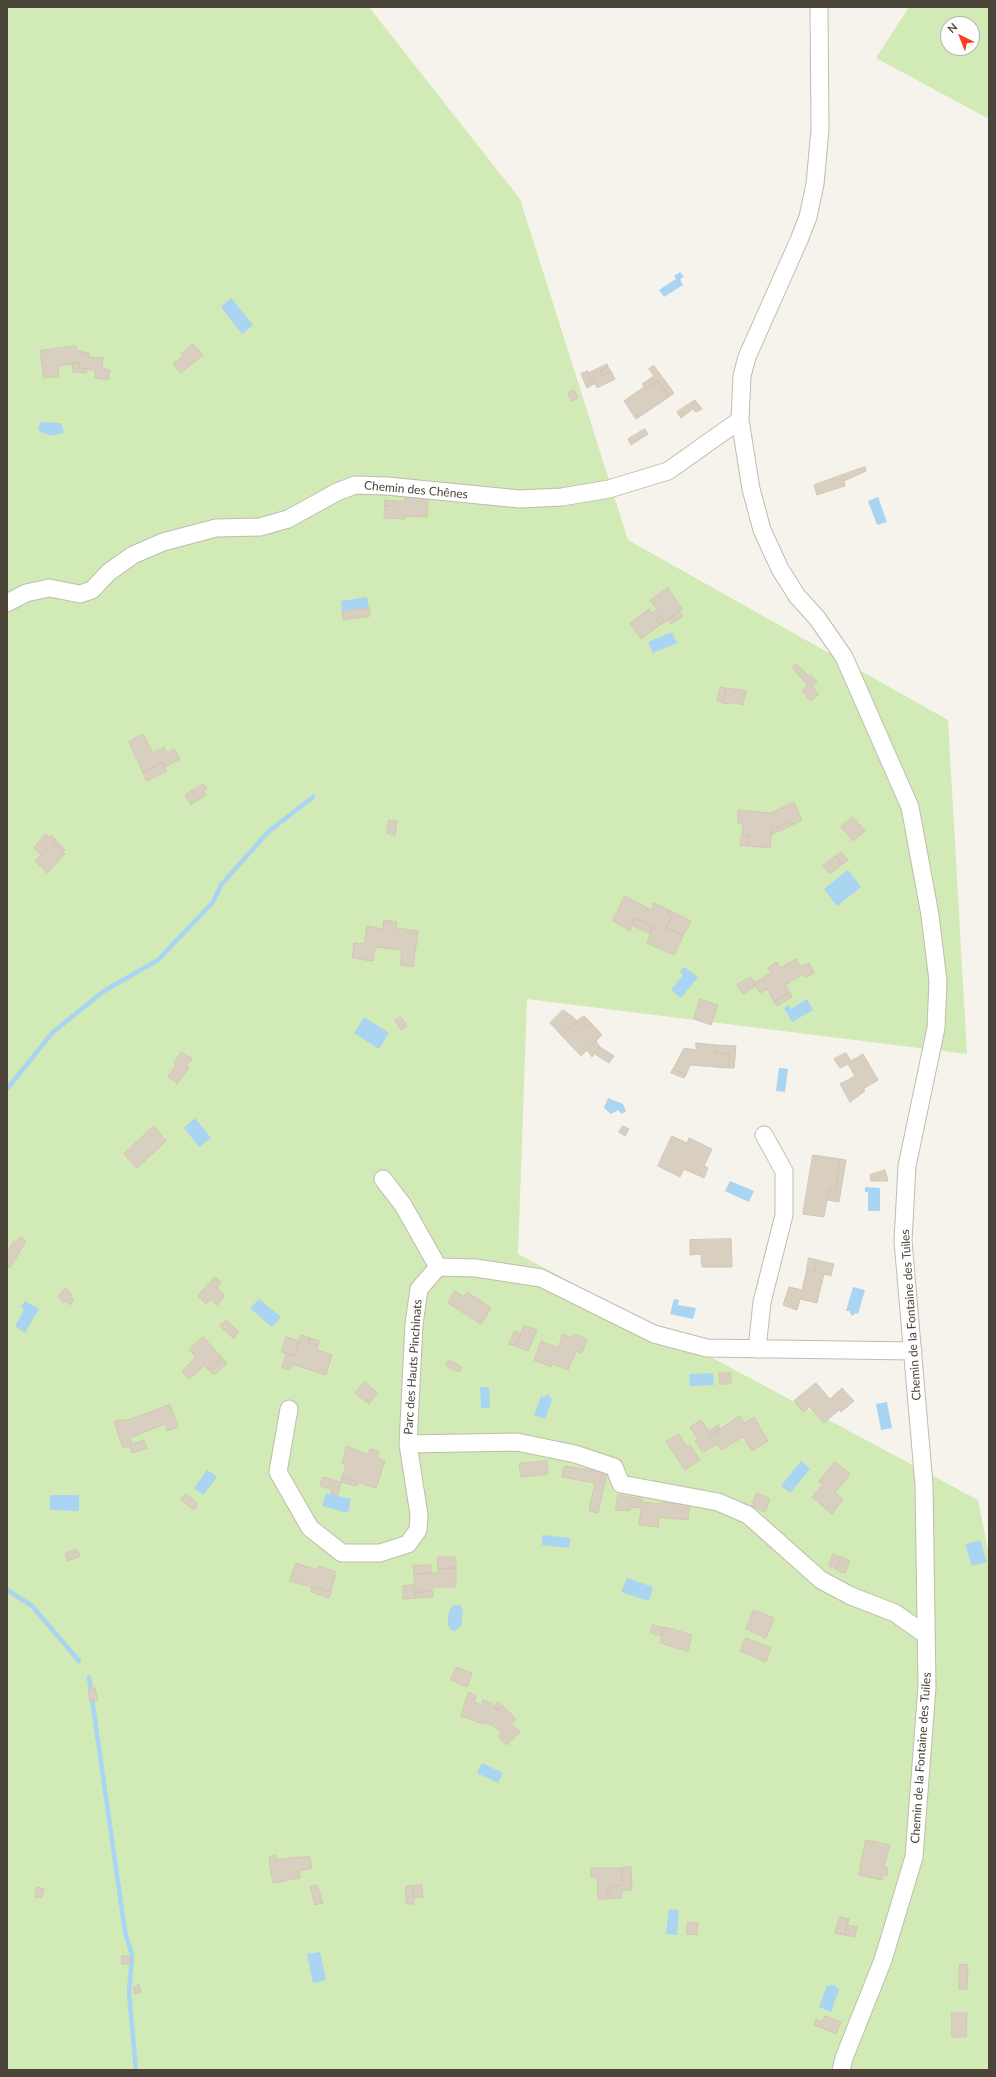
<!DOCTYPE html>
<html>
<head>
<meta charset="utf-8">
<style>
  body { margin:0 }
  #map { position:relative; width:996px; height:2077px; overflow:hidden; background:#f6f3ec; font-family:Lato,sans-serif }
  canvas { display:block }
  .frame { position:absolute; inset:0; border:8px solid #4b4439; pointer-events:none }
  .north { position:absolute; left:940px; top:16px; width:40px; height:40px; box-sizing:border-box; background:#fff; border:1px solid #b7b4b0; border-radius:50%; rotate:317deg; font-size:11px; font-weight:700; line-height:16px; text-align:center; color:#4b4439 }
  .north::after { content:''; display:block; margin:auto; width:14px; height:18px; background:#fc3f1d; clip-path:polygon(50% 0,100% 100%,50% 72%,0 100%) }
</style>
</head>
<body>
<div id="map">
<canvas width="996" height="2077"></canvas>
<div class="frame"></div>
<div class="north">N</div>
</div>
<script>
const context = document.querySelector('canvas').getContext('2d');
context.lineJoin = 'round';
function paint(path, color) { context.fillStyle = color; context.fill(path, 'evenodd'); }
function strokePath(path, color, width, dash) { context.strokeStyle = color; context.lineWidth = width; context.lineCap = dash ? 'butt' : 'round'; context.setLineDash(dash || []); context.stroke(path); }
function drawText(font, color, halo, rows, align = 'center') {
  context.font = font + ' Lato,sans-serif'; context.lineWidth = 3.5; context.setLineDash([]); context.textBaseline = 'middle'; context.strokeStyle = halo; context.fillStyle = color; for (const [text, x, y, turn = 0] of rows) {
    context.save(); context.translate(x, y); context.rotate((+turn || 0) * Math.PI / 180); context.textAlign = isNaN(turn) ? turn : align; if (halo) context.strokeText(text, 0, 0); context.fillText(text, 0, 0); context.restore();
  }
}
paint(new Path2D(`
  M7 7H369L520 199 628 540 948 720 967 1054 527 999 518 1254 978 1500 989 1555V2070H7Z
  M909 7H989V119L876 58ZM948 24H972V48H948Z`), '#d2eab5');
paint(new Path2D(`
  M680 272 684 277 680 279 683 285 664 297 659 290 676 279 674 276Z
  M231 298 253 325 242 334 221 307Z
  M40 422 61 423 64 432C54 437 46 436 38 430Z
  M878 497 887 522 877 525 868 501Z
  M367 597 369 608 342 612 341 601Z
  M672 632 677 643 653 653 648 642Z
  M848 870 861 887 837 906 824 889Z
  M684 967 698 977 681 998 671 990 683 975 680 972Z
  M807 999 813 1010 792 1022 784 1008 788 1005 791 1009Z
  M364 1017 389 1033 379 1049 354 1033Z
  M779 1068 788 1069 785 1092 776 1091Z
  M608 1098 623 1104 626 1111 622 1114 618 1110 611 1114 604 1108Z
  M195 1118 211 1138 199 1147 184 1128Z
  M730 1181 754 1191 749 1202 725 1191Z
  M865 1187 880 1188V1211H868V1192H865Z
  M853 1287 865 1290 858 1314 856 1313 852 1316 849 1311H846Z
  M259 1299 281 1317 272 1327 250 1308Z
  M674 1299 679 1300 678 1305 696 1308 693 1319 670 1314Z
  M25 1301 39 1309 25 1333 15 1326 24 1310 21 1307Z
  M713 1373 714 1385 690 1386 689 1374Z
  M480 1387H489L490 1408H481Z
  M546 1395H549L552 1400 545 1419 534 1415 541 1396 544 1397Z
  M887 1402 892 1428 881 1430 876 1404Z
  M801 1461 810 1469 790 1493 781 1486Z
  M207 1470 217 1477 203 1495 194 1488Z
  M326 1493 351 1499 348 1513 322 1506Z
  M50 1495H79V1511L50 1510Z
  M542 1535 570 1538 569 1548 542 1545Z
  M980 1540 987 1562 972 1566 965 1544Z
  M627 1578 653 1587 649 1601 621 1592Z
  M453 1605H460L463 1609 461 1626 455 1631 451 1630C445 1623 448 1611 453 1605Z
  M482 1763 503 1773 498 1783 477 1773Z
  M669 1909 679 1910 677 1935 666 1934Z
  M320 1952 326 1980 313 1983 307 1954Z
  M831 1985H835L839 1990 831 2012 819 2007 827 1986Z`), '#a9d4f2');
strokePath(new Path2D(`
  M7 1089 53 1032 104 991 158 960 213 902 221 885 268 832 313 797
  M7 1590 32 1606 79 1661
  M89 1677 125 1932 132 1955 129 1993 136 2070`), '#a9d4f2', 4.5);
const building = new Path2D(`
  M193 344 203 355 181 373 173 364 183 356 181 354Z
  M76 346 77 351 89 353V357L103 358 102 368 110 370 108 380 95 378V370L79 368V363L58 366 59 376 44 378 40 351Z
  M79 363V368L87 369 86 373 73 372 72 364Z
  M607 364 608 367 600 371 602 376 611 371 615 379 597 388 589 373Z
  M654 366 674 393 669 397 658 381 646 389 642 384 654 376 649 369Z
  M608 367 611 371 602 376 600 371Z
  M588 371 594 384 587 388 581 374Z
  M658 381 669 397 636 419 624 401 644 387 646 389Z
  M574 390 578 398 571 401 568 393Z
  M695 400 702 409 696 412 693 409 681 418 677 412Z
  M645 429 648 434 631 445 628 439Z
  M865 467 866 471 844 481 845 486 817 495 814 485Z
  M405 496 428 497 427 517 405 516V519L384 518 385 506H394V501H405Z
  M385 500 394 501V506H385Z
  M668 588 682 609 665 622 661 616 656 619 660 625 641 639 630 623 649 609 652 613 657 609 650 601Z
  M369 608 370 616 343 620 342 612Z
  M679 611 683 616 671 624 667 620Z
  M661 616 665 622 660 625 656 619Z
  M796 664 809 676 811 675 817 682 812 687 819 694 811 701 802 691 808 685 792 668Z
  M721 687 726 688 723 703 717 701Z
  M726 688 746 691 743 705 731 702V704L723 703Z
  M143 734 153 753 164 747 167 753 174 749 180 759 165 767 162 762 143 773 129 742Z
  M162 762 167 771 147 781 143 773Z
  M204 784 207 789 203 791 206 795 198 800 192 791Z
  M192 791 198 800 191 805 185 795Z
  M794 802 802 820 792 825 791 821 777 828H772L770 848 748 846 749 836H742L743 824H738V810L771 813Z
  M853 817 865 831 853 841 841 827Z
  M389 820 397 821 395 835 387 833Z
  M791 821 792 825 771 835 772 828H777Z
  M46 834 49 837 51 835 55 839 53 841 65 854 47 873 35 861 47 849 40 841Z
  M742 836H749L748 846 740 845Z
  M55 839 65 850 63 852 53 841Z
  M40 841 47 849 41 855 34 848Z
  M842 852 848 860 842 864 836 856Z
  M836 856 842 864 830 874 823 866Z
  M625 896 651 910 654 903 669 910 667 913 672 916 666 927 683 936 674 955 647 943 653 927 635 918 630 931 613 921Z
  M669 910 691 921 683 936 666 927 672 916 667 913Z
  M635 918 653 927 651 934 632 925Z
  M384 920 397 922 396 928 418 931 413 967 400 965 402 950 375 947 373 961 352 958 354 943 364 944 367 926 383 929Z
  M796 959 801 967 809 963 814 973 806 977 804 974 785 985 790 993 774 1002 767 989 760 993 754 983 771 973 768 968 777 962 780 968Z
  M751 977 756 986 743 994 737 985Z
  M790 993 792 997 777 1006 774 1002Z
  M700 999 718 1005 711 1025 694 1019Z
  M563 1010 572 1016 577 1021 562 1036 550 1023Z
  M584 1016 591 1023 588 1027 586 1024 583 1027 577 1021Z
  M401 1017 407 1026 401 1030 395 1020Z
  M577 1021 583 1027 586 1024 588 1027 591 1023 602 1035 581 1056 562 1036Z
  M596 1041 600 1047 592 1057 587 1050Z
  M696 1043 717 1045 716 1053 730 1054 729 1068 690 1065 686 1075 673 1069 684 1048 696 1050Z
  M717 1045 736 1046 734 1068H729L730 1054 716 1053Z
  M600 1047 614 1056 609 1063 595 1054Z
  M182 1052 192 1059 186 1066 189 1068 177 1084 168 1076 176 1065 174 1063Z
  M846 1053 851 1061 863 1054 878 1080 863 1089 865 1091 850 1102 840 1084 855 1076 848 1064 840 1068 834 1059Z
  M673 1069 686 1075 684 1078 671 1073Z
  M154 1126 166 1141 137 1168 124 1154Z
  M623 1126 629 1129 625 1136 619 1132Z
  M672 1136 687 1143 689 1138 712 1149 704 1166 708 1168 704 1178 684 1169 680 1177 658 1166Z
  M813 1155 840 1159 836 1190 829 1189 824 1217 803 1214Z
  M840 1159 846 1160 839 1202 827 1200 829 1189 836 1190Z
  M885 1170 888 1181H871L870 1175Z
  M20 1237 26 1241 10 1268 7 1266V1252L14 1241 16 1242Z
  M731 1239 732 1267H702L701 1254 690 1255V1240Z
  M809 1258 817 1260 814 1271 807 1269Z
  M817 1260 834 1264 831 1276 824 1274 817 1303 800 1299 797 1310 783 1305 789 1287 802 1290 807 1269 814 1271Z
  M215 1277 221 1282 217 1288 225 1296 217 1305 210 1299 206 1304 198 1296Z
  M66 1288 72 1294 70 1297 74 1300 70 1305 66 1301 64 1303 58 1297Z
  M455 1291 464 1297 467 1292 491 1308 481 1324 448 1303Z
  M226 1320 238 1331 234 1339 220 1326Z
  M524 1326 537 1330 528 1351 516 1346Z
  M515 1331 521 1334 516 1346 509 1344Z
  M563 1334 572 1338 574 1334 587 1339 582 1353 576 1351 568 1370 552 1364 551 1367 534 1360 541 1341 558 1348Z
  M301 1335 310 1338 309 1343 318 1345 317 1350 332 1355 326 1375 292 1364 290 1370 282 1368 286 1353 295 1356Z
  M203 1337 222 1358 209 1370 205 1365 189 1379 182 1371 196 1357 189 1350Z
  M286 1337 299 1341 295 1356 282 1352Z
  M310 1338 319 1341 318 1345 309 1343Z
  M222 1358 227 1363 214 1375 209 1370Z
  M449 1360 462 1367 459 1372 446 1366Z
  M719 1373H731V1384H720Z
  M365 1382 377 1393 369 1404 355 1393Z
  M816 1383 830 1399 842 1388 854 1401 841 1412 839 1410 824 1423 809 1407 803 1412 794 1401Z
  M170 1405 178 1427 167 1431 165 1424 130 1438 132 1444 144 1440 147 1448 132 1453 129 1446 123 1448 114 1422 123 1419 124 1421Z
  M740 1416 744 1423 754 1417 768 1441 752 1451 743 1437 721 1450 717 1444 703 1452 695 1441 698 1440 690 1427 701 1420 711 1435Z
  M718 1425 720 1429 711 1435 709 1432Z
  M679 1434 687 1447 690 1445 700 1460 685 1470 666 1442Z
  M347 1446 368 1455 370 1449 379 1451 377 1458 385 1461 376 1488 342 1477 346 1465 342 1463Z
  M547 1461 548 1474 521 1477 519 1464Z
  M835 1462 850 1474 835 1493 843 1499 832 1514 812 1497 823 1484 819 1482Z
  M565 1466 607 1473 598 1513 589 1511 595 1483 562 1477Z
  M323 1477 341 1482 338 1495 331 1494 332 1489 320 1486Z
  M342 1477 358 1482 357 1486 341 1482Z
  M757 1493 770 1499 765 1512 752 1506Z
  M186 1494 198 1504 194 1510 181 1500Z
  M618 1495 642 1499V1502L661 1504V1502L690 1505 688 1520 659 1517 658 1527 639 1525 641 1508 631 1507 630 1511 616 1510Z
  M77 1549 80 1556 68 1561 65 1554Z
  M833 1554 841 1557 837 1569 829 1566Z
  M438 1557H456V1568L438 1569Z
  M841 1557 850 1561 845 1573 836 1570Z
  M296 1563 317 1570 319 1566 336 1572 331 1592 290 1581Z
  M431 1565V1573L414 1574 413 1566Z
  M456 1568V1587H432V1591L415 1593 414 1574 438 1573V1569Z
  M414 1585 415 1598 403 1599V1586Z
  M312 1586 331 1592 329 1598 311 1592Z
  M432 1591 433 1597 415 1598V1593Z
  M754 1610 774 1618 766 1638 746 1629Z
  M653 1625 665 1628 663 1636 651 1633Z
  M665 1627 692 1635 688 1651 660 1643Z
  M746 1638 771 1648 766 1662 740 1651Z
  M456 1667 472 1673 467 1687 451 1680Z
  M95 1688 98 1700 90 1701 88 1690Z
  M469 1692 476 1696 474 1702 481 1705 483 1700 492 1703 490 1707 499 1710 503 1706 516 1719 511 1724 520 1732 507 1745 498 1737 501 1733 494 1726 484 1722 483 1724 461 1716Z
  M498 1702 503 1706 499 1710 493 1707Z
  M866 1840 890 1845 884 1867 888 1868 887 1876 883 1875 882 1880 859 1875Z
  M276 1855V1860L310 1856 312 1868 299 1871 300 1878 273 1883 269 1861 270 1857Z
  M631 1867 632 1890H622V1898L608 1899V1888H613V1886L622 1885V1868Z
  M591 1868H622V1885L613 1886V1888H608V1899H598L597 1877H591Z
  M317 1885 323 1903 315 1905 310 1887Z
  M422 1885 423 1897 414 1898 413 1886Z
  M406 1886H413L414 1896H406Z
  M37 1887 44 1889 42 1898 35 1897Z
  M406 1896H414V1904H407Z
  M840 1917 849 1919 845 1935 835 1933Z
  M688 1922 698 1923 697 1935 687 1934Z
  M847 1925 857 1927 855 1937 845 1935Z
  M122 1956H130L131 1964H122Z
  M960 1964 968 1965 967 1989H959Z
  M139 1985 141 1992 135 1994 133 1988Z
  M952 2013H967L966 2037H952Z
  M825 2016 841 2022 836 2034 814 2025 816 2019 822 2022Z`);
paint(building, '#d8cfc1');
strokePath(building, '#d3c7b4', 1);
const minor = new Path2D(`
  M819 7 820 130 815 184 808 217 799 240 747 357 742 376 740 420 751 489 762 530 780 569 797 596 817 618 844 657 910 807 930 915 938 981 936 1028 907 1166 903 1241 924 1485 927 1687 914 1857 883 1960 844 2058 841 2070
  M7 603 26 593 49 588 80 594 92 590 109 572 133 555 163 542 216 528 260 527 288 519 337 492 355 485 387 486 520 499 562 497 609 489 668 471 740 420
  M383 1179 403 1205 438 1267
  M757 1349 762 1302 784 1215V1171L764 1135
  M289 1409 278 1472 310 1528 342 1553H380L408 1544 418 1530 419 1515 408 1444 414 1324 419 1289 438 1267 476 1268 541 1278 654 1334 707 1348 913 1351
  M408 1444 517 1442 575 1454 614 1467 621 1484 718 1502 748 1515 821 1580 851 1596 895 1613 926 1635`);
strokePath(minor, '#c2bbae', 19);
strokePath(minor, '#fff', 17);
drawText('12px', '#4b4439', '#fff', [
  ["Chemin des Chênes",416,490,5],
  ["Chemin de la Fontaine des Tuiles",911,1315,-94],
  ["Parc des Hauts Pinchinats",413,1367,-86],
  ["Chemin de la Fontaine des Tuiles",921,1758,-86]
]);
</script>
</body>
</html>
